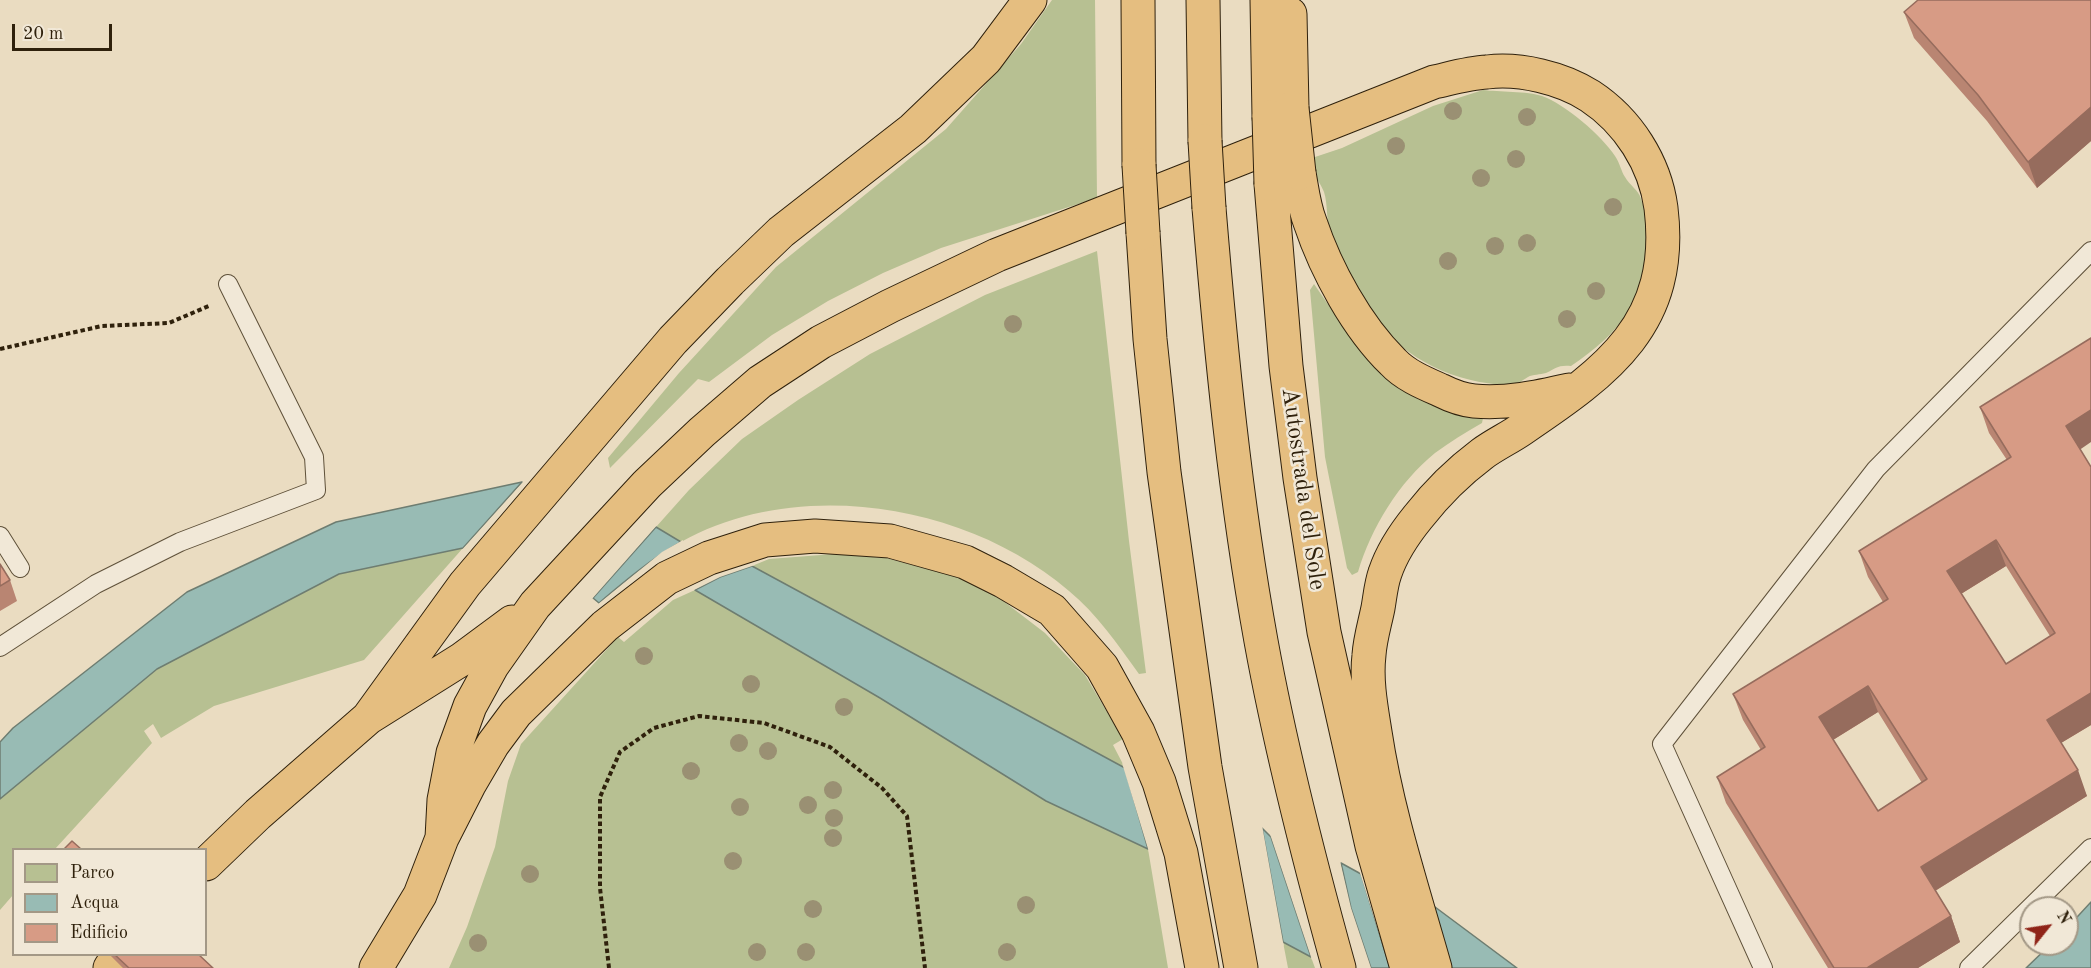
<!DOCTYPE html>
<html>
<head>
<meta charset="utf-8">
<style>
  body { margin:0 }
  #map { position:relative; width:2091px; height:968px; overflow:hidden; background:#eadcc1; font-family:"Old Standard TT",serif }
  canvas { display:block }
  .legend { position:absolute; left:12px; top:848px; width:195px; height:108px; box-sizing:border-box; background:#f1e8d7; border:2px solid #a39886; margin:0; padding:8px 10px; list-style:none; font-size:18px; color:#2f210c }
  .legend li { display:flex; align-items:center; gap:12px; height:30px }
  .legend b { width:30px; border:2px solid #a39886 }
  .north { position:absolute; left:2019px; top:896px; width:60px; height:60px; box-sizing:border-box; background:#f1e8d7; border:2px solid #a39886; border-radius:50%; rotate:60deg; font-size:16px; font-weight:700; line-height:24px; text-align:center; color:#2f210c }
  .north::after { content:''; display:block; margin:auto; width:21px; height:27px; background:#8f2418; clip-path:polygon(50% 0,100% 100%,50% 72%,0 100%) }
  .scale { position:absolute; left:12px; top:24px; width:100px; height:27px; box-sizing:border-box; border:3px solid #2f210c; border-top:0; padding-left:8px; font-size:18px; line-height:21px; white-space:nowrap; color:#2f210c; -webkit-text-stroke:4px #f1e8d7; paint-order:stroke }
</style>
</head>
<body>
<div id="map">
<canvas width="2091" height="968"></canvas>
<ul class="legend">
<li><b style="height:16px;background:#b7c092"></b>Parco</li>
<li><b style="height:16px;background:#98bbb4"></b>Acqua</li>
<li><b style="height:16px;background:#d79b85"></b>Edificio</li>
</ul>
<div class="north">N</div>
<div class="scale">20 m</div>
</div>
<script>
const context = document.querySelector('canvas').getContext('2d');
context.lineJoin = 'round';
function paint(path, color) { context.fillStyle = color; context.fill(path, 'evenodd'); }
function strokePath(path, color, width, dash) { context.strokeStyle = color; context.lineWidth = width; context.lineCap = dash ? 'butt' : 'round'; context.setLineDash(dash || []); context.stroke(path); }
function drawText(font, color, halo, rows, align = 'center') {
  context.font = font + ' "Old Standard TT",serif'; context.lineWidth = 5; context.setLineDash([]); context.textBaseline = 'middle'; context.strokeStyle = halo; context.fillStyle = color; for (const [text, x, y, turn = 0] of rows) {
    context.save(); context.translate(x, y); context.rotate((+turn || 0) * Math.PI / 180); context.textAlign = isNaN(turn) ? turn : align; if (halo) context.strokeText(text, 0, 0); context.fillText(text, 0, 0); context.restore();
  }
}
paint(new Path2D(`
  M1052 0H1095L1097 198 941 248 883 273 828 301 772 335 709 382 698 379 610 468 608 458 679 373 776 267 946 129 1021 44Z
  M1483 90C1498 92 1528 91 1542 96 1565 104 1602 136 1615 156 1620 163 1621 171 1625 177 1629 185 1639 190 1641 199 1646 211 1646 226 1646 239 1647 300 1619 334 1571 366 1557 365 1557 368 1546 373 1540 375 1533 374 1528 377 1520 382 1517 385 1508 385 1454 383 1407 360 1373 318 1358 300 1339 255 1330 232 1326 220 1328 204 1324 192 1319 179 1310 172 1309 159L1342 148 1433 106Z
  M1097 251 1129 541 1146 673 1139 674C1118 645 1097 614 1069 591 968 504 799 476 681 542L656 527 689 490 742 439 798 400 870 354 985 295Z
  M1314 284 1343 326 1366 355 1479 413 1483 418 1482 423C1466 432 1450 442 1435 453 1399 482 1371 528 1358 572L1352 575 1347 568 1325 457 1310 290Z
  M463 548 364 660 214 706 161 738 153 724 144 731 152 743 55 849 14 850 13 895 0 910V799L157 669 339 574Z
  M834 554 886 558 957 577 1002 600 1045 633 1085 675 1123 739 1113 745 1125 768 752 566 769 559Z
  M695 590 880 698 1046 801 1148 849 1168 968H449L467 927 495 847 508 781 521 744 618 637 624 642 673 600Z
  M1283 942 1311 957 1315 968H1288Z`), '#b7c092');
const water = new Path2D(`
  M522 482 463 548 339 574 157 669 0 799V742L13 728 187 592 336 522Z
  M656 527 681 542C651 559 625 581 599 603L593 598Z
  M752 566 1125 768 1148 849 1046 801 880 698 695 590 720 577Z
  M1262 828 1271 837 1311 957 1283 942Z
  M1341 863 1361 874 1390 968H1371L1351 908Z
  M1427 901 1517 968H1448Z
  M2091 902V968H2026L2051 944H2067V928Z`);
paint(water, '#98bbb4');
strokePath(water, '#6e7d71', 1.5);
paint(new Path2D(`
  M525 480V484L465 550 460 552Z
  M656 524H658L591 600 590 596Z
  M683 540V544L664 555 632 579 601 606 597 605 662 552Z
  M751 563 755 565 720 577 692 591 693 587 718 574Z
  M1122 763 1128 767 1151 848 1149 852Z
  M1262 825 1283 942 1284 946 1280 943 1259 829Z
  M1269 831 1274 836 1314 956 1312 960Z
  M1340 861 1351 908 1371 968H1368L1349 909 1338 864Z
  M1359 870 1362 872 1393 968H1390Z`), '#eadcc1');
const service = new Path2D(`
  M0 536 20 568
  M0 647 96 584 180 542 316 490 314 457 228 284
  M1763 968 1662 744 1876 469 2091 251
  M1969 968 2091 848`);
const motorway = new Path2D(`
  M1138 0 1139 165
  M1203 0 1205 141
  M1267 0 1269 117
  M1290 14 1292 108
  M1299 173C1302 189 1304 207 1310 222 1326 270 1357 327 1393 362 1405 375 1424 383 1440 390 1450 395 1463 400 1474 401 1506 404 1538 397 1569 390
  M1271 184 1286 366 1300 478 1324 632 1372 846 1407 968
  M1209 208C1221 353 1235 497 1261 641 1281 751 1309 860 1339 968
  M1143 233 1150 339 1164 472 1205 767 1241 968
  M368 718 465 584 673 340 730 281 781 232 913 129 986 59 1030 0
  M442 838 444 800 453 753 470 706 492 666 535 605 647 484 702 432 760 382 821 342 890 306 997 255 1434 82C1452 78 1469 73 1487 72 1520 68 1562 78 1590 96 1628 121 1655 163 1661 208 1675 323 1608 371 1522 429 1509 438 1494 445 1482 454 1458 472 1436 494 1418 517 1405 533 1392 552 1385 573 1381 584 1380 597 1378 608 1375 623 1370 639 1369 655 1366 680 1371 707 1375 732 1387 812 1413 890 1435 968
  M206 864 258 814 368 718 462 659 512 622
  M110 968 112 965
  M376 968 420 895 442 838 469 785 493 744 516 713 605 626 667 578 709 558 765 540 815 536 890 541 965 562 1003 581 1052 610 1102 667 1138 732 1159 782 1181 853 1202 968`);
strokePath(service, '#5e5039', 20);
strokePath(motorway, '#2f210c', 35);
strokePath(new Path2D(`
  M0 349 102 326 169 323 211 305
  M609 968 600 888V797L620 752 654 728 699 716 764 723 830 747 882 788 907 816 925 968`), '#2f210c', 4, [4.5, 3]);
strokePath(service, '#f1e8d7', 18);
strokePath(motorway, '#e5be80', 33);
const motorwayBridge = new Path2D(`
  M1292 108 1299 173
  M1269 117 1271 184
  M1205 141 1209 208
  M1139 165 1143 233`);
strokePath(motorwayBridge, '#2f210c', 35, []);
strokePath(motorwayBridge, '#e5be80', 33);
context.fillStyle = '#9a9073';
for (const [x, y] of [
  [1453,111],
  [1527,117],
  [1396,146],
  [1516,159],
  [1481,178],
  [1613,207],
  [1527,243],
  [1495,246],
  [1448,261],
  [1596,291],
  [1567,319],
  [1013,324],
  [644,656],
  [751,684],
  [844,707],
  [739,743],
  [768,751],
  [691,771],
  [833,790],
  [808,805],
  [740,807],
  [834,818],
  [833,838],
  [733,861],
  [530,874],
  [1026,905],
  [813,909],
  [478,943],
  [757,952],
  [806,952],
  [1007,952]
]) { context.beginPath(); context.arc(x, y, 9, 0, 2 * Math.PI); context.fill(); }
paint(new Path2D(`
  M2091 0V141L2037 188 1987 121 1914 38 1904 12Z
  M1980 407 2080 449 2091 467V725L2061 743 2087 796 1935 891 1951 916 1960 942 1918 968H1828L1726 803 1717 777 1761 750 1743 720 1733 694 1883 602 1868 577 1859 551 2007 460 1989 433ZM2006 566 2050 636 2006 664 1961 594ZM1878 712 1922 783 1878 811 1833 740Z
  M0 564 10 580 17 601 0 611Z
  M109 954H198L213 968H123Z`), '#b98572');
paint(new Path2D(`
  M2091 107V141L2037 188 2028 162Z
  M2091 410V442L2075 453 2066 426Z
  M1996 540 2006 566 1956 597 1947 571Z
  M1868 686 1878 712 1828 743 1819 717Z
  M2091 693V725L2056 746 2047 720Z
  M2078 770 2087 796 1930 894 1921 867Z
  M1951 916 1960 942 1918 968H1867Z`), '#966c5d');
const building = new Path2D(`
  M1918 0H2091V107L2028 162 1978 95 1904 12Z
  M2091 338V410L2066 426 2091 467V693L2047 720 2078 770 1921 867 1951 916 1867 968H1834L1717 777 1765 747 1733 694 1888 599 1859 551 2011 457 1980 407ZM1996 540 2055 633 2006 664 1947 571ZM1868 686 1927 779 1878 811 1819 717Z
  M0 564 10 580 0 586Z
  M72 841 81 849H64Z
  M114 954H198L213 968H129Z`);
paint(building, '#d79b85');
strokePath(building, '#966c5d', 1.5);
drawText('24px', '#2f210c', '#f1e8d7', [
  ["Autostrada del Sole",1303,489,82]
]);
</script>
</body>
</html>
